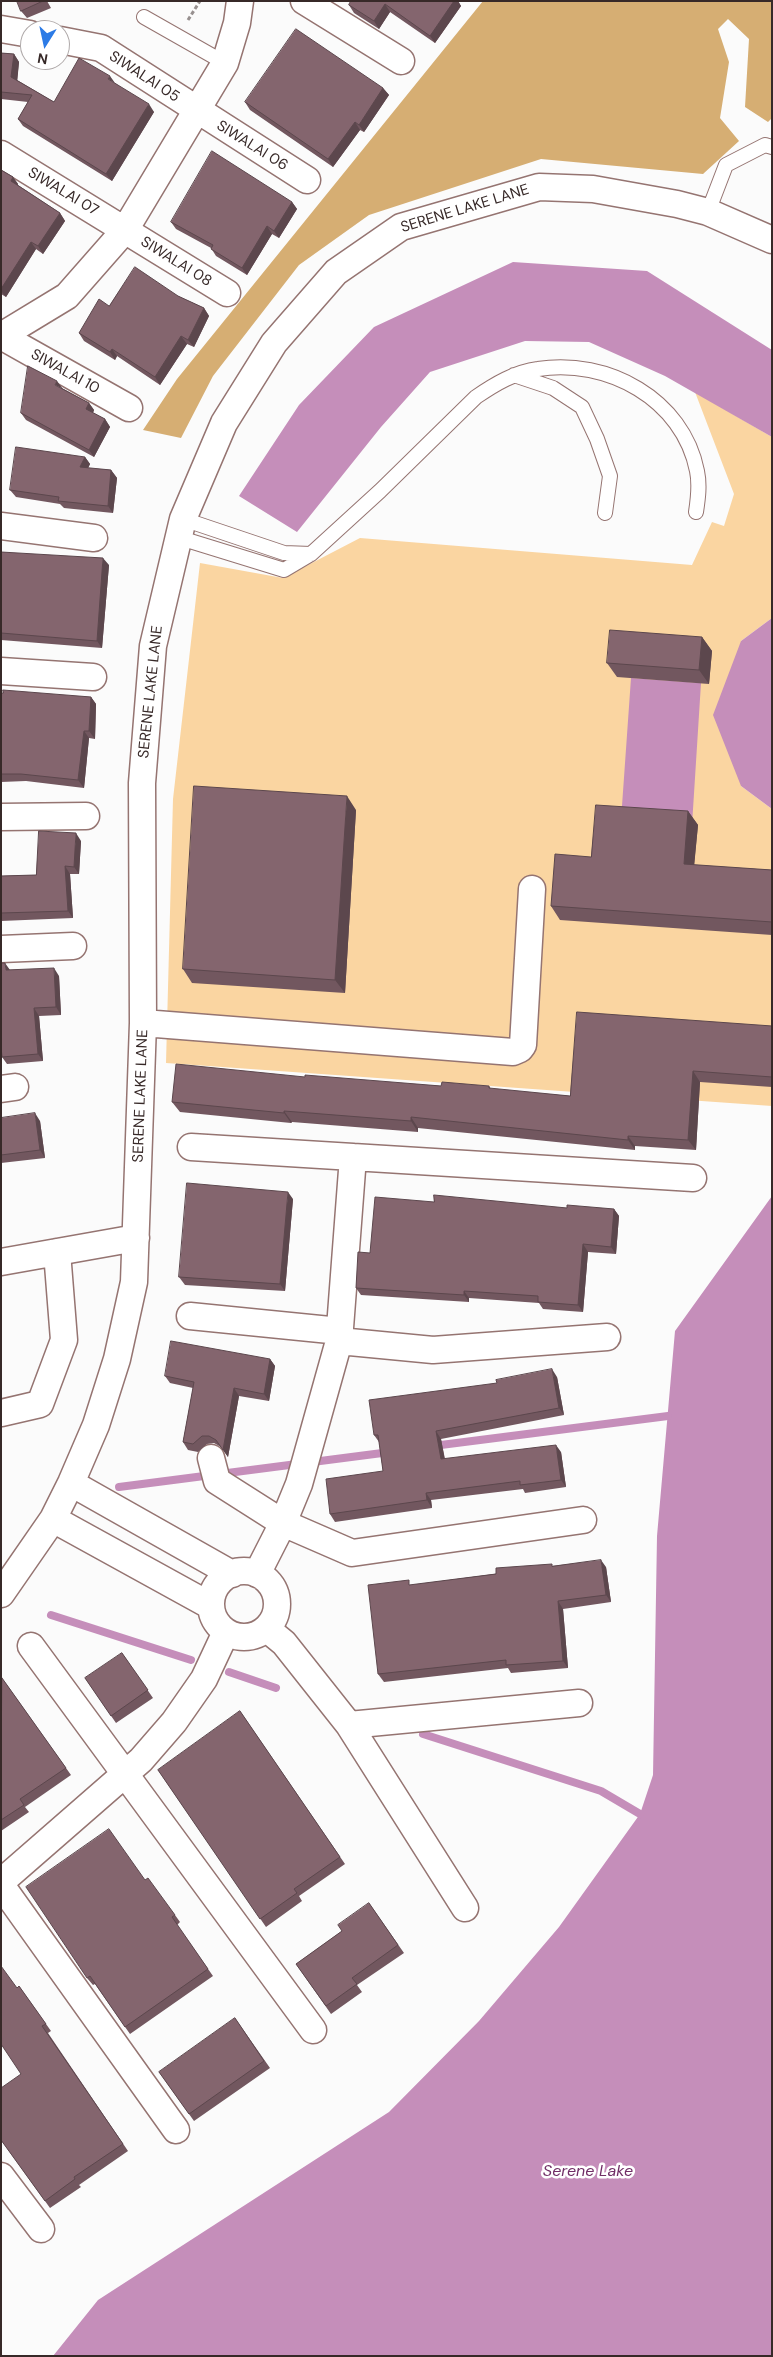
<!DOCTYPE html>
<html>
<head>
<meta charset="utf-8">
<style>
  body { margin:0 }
  #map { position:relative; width:773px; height:2357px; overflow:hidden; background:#fbfbfb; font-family:"DM Sans",sans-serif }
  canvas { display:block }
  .frame { position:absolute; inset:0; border:2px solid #372928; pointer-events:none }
  .north { position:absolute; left:20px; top:20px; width:50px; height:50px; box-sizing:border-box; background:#fff; border:1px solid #afa9a9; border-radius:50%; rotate:190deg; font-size:14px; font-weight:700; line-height:20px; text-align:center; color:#372928 }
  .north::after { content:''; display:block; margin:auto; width:18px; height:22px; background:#2c7be6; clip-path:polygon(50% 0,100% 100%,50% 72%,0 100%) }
</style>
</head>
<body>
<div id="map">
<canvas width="773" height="2357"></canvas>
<div class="frame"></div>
<div class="north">N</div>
</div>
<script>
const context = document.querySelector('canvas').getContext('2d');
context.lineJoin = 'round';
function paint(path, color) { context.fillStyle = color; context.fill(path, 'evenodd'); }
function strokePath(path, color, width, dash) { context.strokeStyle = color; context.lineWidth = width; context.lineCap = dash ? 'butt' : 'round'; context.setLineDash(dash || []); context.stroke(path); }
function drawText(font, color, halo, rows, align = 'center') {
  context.font = font + ' "DM Sans",sans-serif'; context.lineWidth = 5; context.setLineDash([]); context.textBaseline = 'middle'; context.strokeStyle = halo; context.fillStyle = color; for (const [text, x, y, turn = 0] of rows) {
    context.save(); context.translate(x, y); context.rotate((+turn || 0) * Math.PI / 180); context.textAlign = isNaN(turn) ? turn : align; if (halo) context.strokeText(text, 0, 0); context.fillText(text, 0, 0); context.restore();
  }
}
paint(new Path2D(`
  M695 392 772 437V618L741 641V786L772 809V1106L166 1063 173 799 200 563 283 578 360 538 692 565 712 522 724 526 734 494Z`), '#fad5a1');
paint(new Path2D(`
  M483 1H772V118L768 122 745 107 749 39 728 19 718 29 729 62 720 118 739 141 703 174 541 159 369 215 299 265 213 376 181 438 143 430 177 379Z`), '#d6ae73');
paint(new Path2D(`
  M513 262 647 271 772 350V437L665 376 589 342 525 341 430 372 381 427 297 532 239 496 299 405 374 327Z
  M772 618V809L741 786 713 715 741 641Z
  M631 678 701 683 692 825 621 820Z
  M772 1196V2356H53L98 2300 389 2112 479 2021 559 1927 640 1814 653 1775 657 1536 675 1331Z`), '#c58eba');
strokePath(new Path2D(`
  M433 1446 668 1416
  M119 1487 390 1452
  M51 1615 191 1660
  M229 1672 276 1688
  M423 1734 601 1791 640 1814`), '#c58eba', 8);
const lane = new Path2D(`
  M144 17 225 63
  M708 212 726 165 765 145 772 147
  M514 375 553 388 582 407 597 439 610 476 605 513
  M183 519 284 553 311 554
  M177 537 284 570 311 554 380 491 476 397C495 384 515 372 538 369 607 358 683 399 697 471 700 485 698 499 696 512`);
const street = new Path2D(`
  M304 1 401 61
  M1 29 30 34
  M60 40 101 48 307 180
  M1 154 227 293
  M1 336 67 296 125 230 225 63 237 23 240 1
  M1 336 129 408
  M1 526 94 538
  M1 671 93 677
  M1 817 86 816
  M1 949 73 946
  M143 1023 513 1052 520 1049 523 1045 532 889
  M1 1089 15 1087
  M191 1147 693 1178
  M1 1262 136 1238
  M190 1316 340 1331
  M339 1341 433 1350 607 1337
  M1 1413 40 1404 64 1340 57 1252
  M211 1458 217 1481 283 1523 352 1553 583 1520
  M71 1483 232 1574
  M53 1519 211 1606
  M211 1604a33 33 0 1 1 66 0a33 33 0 1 1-66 0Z
  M257 1574 283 1523 299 1484 339 1341 353 1157
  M1 1594 53 1519 71 1483 96 1425 117 1359 134 1282 143 1023 142 783 153 646 183 519 224 423 274 343 336 272 401 227 539 187 593 189 677 204 708 212 772 240
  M267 1629 284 1643 349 1725 465 1908
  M31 1646 313 2030
  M349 1725 579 1703
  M1 1882 141 1760 174 1722 204 1679 226 1632
  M1 1885 176 2130
  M1 2176 41 2229`);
strokePath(lane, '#957471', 16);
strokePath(street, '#957471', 29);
strokePath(new Path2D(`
  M188 20 200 1`), '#97908f', 3, [4, 2.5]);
strokePath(lane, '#fff', 14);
strokePath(street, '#fff', 26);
paint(new Path2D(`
  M17 1H47L51 8 27 18 21 11Z
  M351 1H458L461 6 435 43 390 12 379 29 354 13 349 5Z
  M1 53 14 54 19 62 17 80 54 102 115 83 154 112 112 181 23 126 18 119 28 102 1 99Z
  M383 88 389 95 364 132 360 130 333 167 250 110 245 102Z
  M1 170 13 177 18 184V185L60 213 65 221 43 254 36 249 6 297 1 294Z
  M292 202 297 209 279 238 272 234 247 275 216 256 211 248 176 229 171 222Z
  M178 296 204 308 209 316 194 347 187 344 160 385 117 356 115 360 84 341 79 333 109 306Z
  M62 388 89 403 94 410 93 413 105 419 110 427 94 457 26 420 21 413Z
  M85 457 90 464 88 468 111 470 117 478 113 513 64 508 60 504 16 497 10 490Z
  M1 552 109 565 102 648 1 640Z
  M702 637 712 651 709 684 617 677 607 663Z
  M1 693 91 697 96 704 95 739 89 738 84 788 26 781 1 782Z
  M356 810 345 993 192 983 183 969Z
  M688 811 698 825 694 865 772 870V935L560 920 551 906 591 857Z
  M81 841 79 874H70L73 918 1 921V876L36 875Z
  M10 970 59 976 61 1015 39 1016 43 1061 7 1064 2 1057Z
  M772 1026V1087L700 1082 696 1150 635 1146V1150L418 1128V1132L292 1122 291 1123 180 1112 172 1102 305 1077 441 1086H489L491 1089 570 1096Z
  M1 1118 40 1121 45 1158 1 1163Z
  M293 1199 285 1291 185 1285 179 1277Z
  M434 1202 567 1208 614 1209 619 1216 616 1254 588 1252 583 1312 543 1309 539 1303 469 1298V1302L361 1295 356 1288 370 1253Z
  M270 1359 275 1366 269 1401 239 1396 228 1457 221 1447 214 1443 207 1444 198 1452 188 1450 183 1442 193 1388 170 1383 165 1376Z
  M557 1377 564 1415 441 1439 445 1459 561 1452 566 1487 525 1493 523 1489 431 1500 432 1508 335 1522 330 1514 383 1471 379 1442 374 1435Z
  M553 1566 606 1567 611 1602 563 1609 568 1668 511 1673 508 1668 384 1682 378 1674 412 1585Z
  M122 1653 153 1698 116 1723 85 1678Z
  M2 1678 71 1775 25 1807 29 1812 1 1831Z
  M240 1711 345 1864 299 1896 302 1901 266 1927 158 1770Z
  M145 1880 175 1915 180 1922 177 1925 213 1976 130 2034 95 1984 93 1985 87 1978Z
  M369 1903 404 1953 357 1985 362 1992 331 2014 296 1964 342 1931Z
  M19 1986 51 2031 48 2033 128 2151 79 2185 81 2187 50 2208 1 2140 21 2074 17 1988Z
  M235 2018 270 2068 194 2121 159 2072Z`), '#72575f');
paint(new Path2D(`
  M454 1H458L461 6 435 43 430 36Z
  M385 4 390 12 379 29 374 21Z
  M14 54 19 62 17 84 11 77Z
  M110 76 115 83 108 79Z
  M383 88 389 95 364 132 359 125Z
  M149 104 154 112 112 181 106 174Z
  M355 122 360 130 333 167 328 159Z
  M13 177 18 184 16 188 11 181Z
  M292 202 297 209 279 238 274 231Z
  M60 213 65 221 43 254 38 246Z
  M267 226 272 234 247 275 242 268Z
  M31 242 36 249 6 297 1 291V289Z
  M204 308 209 316 194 347 188 340Z
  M181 336 187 344 160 385 155 377Z
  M112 349 117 356 115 360 110 352Z
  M57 381 63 389 55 385Z
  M89 403 94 410 91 417 86 409Z
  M105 419 110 427 94 457 89 450Z
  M85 457 90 464 85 474 80 467Z
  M111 470 117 478 113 513 108 506Z
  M103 558 109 565 102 648 97 641Z
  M702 637 712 651 709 684 699 670Z
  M91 697 96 704 95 739 89 731Z
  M84 731 89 738 84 788 78 780Z
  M347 796 356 810 345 993 335 980Z
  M688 811 698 825 693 878 684 864Z
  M76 833 81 841 79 874 74 867Z
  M65 866 70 874 73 918 68 911Z
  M5 963 10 970H6Z
  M54 968 59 976 61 1015 56 1007Z
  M34 1008 39 1016 43 1061 38 1054Z
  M693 1071 700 1082 696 1150 688 1140Z
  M284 1111 292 1122 291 1123 284 1113Z
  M35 1113 40 1121 45 1158 40 1150Z
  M411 1117 418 1128V1132L411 1121Z
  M628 1136 635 1146V1150L628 1140Z
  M288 1192 293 1199 285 1291 280 1284Z
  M614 1209 619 1216 616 1254 611 1247Z
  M583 1244 588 1252 583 1312 578 1305Z
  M464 1291 469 1298V1302L464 1295Z
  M270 1359 275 1366 269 1401 264 1394Z
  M552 1369 557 1377 564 1415 559 1408Z
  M234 1388 239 1396 228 1457 223 1450Z
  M436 1431 441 1439 446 1467 441 1459Z
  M556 1445 561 1452 566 1487 561 1480Z
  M426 1493 431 1500 432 1508 427 1500Z
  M601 1560 606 1567 611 1602 606 1595Z
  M558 1601 563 1609 568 1668 563 1661Z`), '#5c474d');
const building = new Path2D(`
  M17 1H43L21 11Z
  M351 1H454L430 36 385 4 374 21 349 5Z
  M296 29 383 88 359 125 355 122 328 159 245 102Z
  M1 53 14 54 11 77 54 102 79 58 110 76 108 79 149 104 106 174 18 119 32 95 1 92Z
  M212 151 292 202 274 231 267 226 242 268 211 249 213 245 171 222Z
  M1 170 13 177 11 181 60 213 38 246 31 242 1 289Z
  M135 267 178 296 204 308 188 340 181 336 155 377 112 349 110 352 79 333 99 299 109 306Z
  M28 366 57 381 55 385 89 403 86 409 105 419 89 450 21 413Z
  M16 447 85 457 80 467 111 470 108 506 58 501 59 497 10 490Z
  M1 552 103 558 97 641 1 633Z
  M610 630 702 637 699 670 607 663Z
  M3 690 91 697 89 731H84L78 780 21 774H1V693H3Z
  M194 786 347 796 335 980 183 969Z
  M596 805 688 811 684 864 772 870V922L551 906 555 854 591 857Z
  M39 831 76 833 74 867 65 866 68 911 1 913V876L36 875Z
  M1 963H5L6 970 54 968 56 1007 34 1008 38 1054 2 1057 1 1047Z
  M577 1012 772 1026V1077L693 1071 688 1140 628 1136V1140L411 1117V1121L284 1111V1113L172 1102 176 1064 305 1077V1075L441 1086 442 1082 489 1086V1088L570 1096Z
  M35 1113 40 1150 1 1155V1118Z
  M187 1183 288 1192 280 1284 179 1277Z
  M434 1195 567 1208V1205L614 1209 611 1247 583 1244 578 1305 538 1302V1296L464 1291V1295L356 1288 358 1252 370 1253 375 1197 434 1202Z
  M171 1341 270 1359 264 1394 234 1388 223 1450 216 1440 209 1436H202L193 1444 183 1442 194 1382 165 1376Z
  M552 1369 559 1408 436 1431 441 1459 556 1445 561 1480 520 1485V1481L426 1493 427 1500 330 1514 326 1479 383 1471 378 1435H374L369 1400 497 1383 496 1380Z
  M601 1560 606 1595 558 1601 563 1661 506 1665V1660L378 1674 368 1585 409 1580V1585L496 1574V1568L552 1564V1566Z
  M122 1653 148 1690 111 1716 85 1678Z
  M2 1678 66 1768 20 1799 24 1805 1 1820Z
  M240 1711 340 1857 294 1889 297 1893 260 1919 158 1770Z
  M109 1829 145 1880 148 1878 175 1915 172 1917 208 1969 125 2027 90 1976 87 1978 26 1887Z
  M369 1903 398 1945 352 1978 357 1984 326 2006 296 1964 342 1931 338 1925Z
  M1 1966 17 1988 19 1986 46 2024 42 2026 123 2144 74 2177 75 2179 45 2201 1 2140V2088L21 2074 1 2044Z
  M235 2018 264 2061 189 2114 159 2072Z`);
paint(building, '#84656e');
strokePath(building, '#5c474d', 1);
drawText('15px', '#372928', '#fff', [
  ["SIWALAI 05",144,77,33],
  ["SIWALAI 06",252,146,32],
  ["SIWALAI 07",63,192,31],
  ["SERENE LAKE LANE",465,209,-17],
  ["SIWALAI 08",176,262,32],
  ["SIWALAI 10",65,372,29],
  ["SERENE LAKE LANE",151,692,-84],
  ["SERENE LAKE LANE",141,1096,-88]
]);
drawText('italic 16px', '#712f67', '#fff', [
  ["Serene Lake",588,2172]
]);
</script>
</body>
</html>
